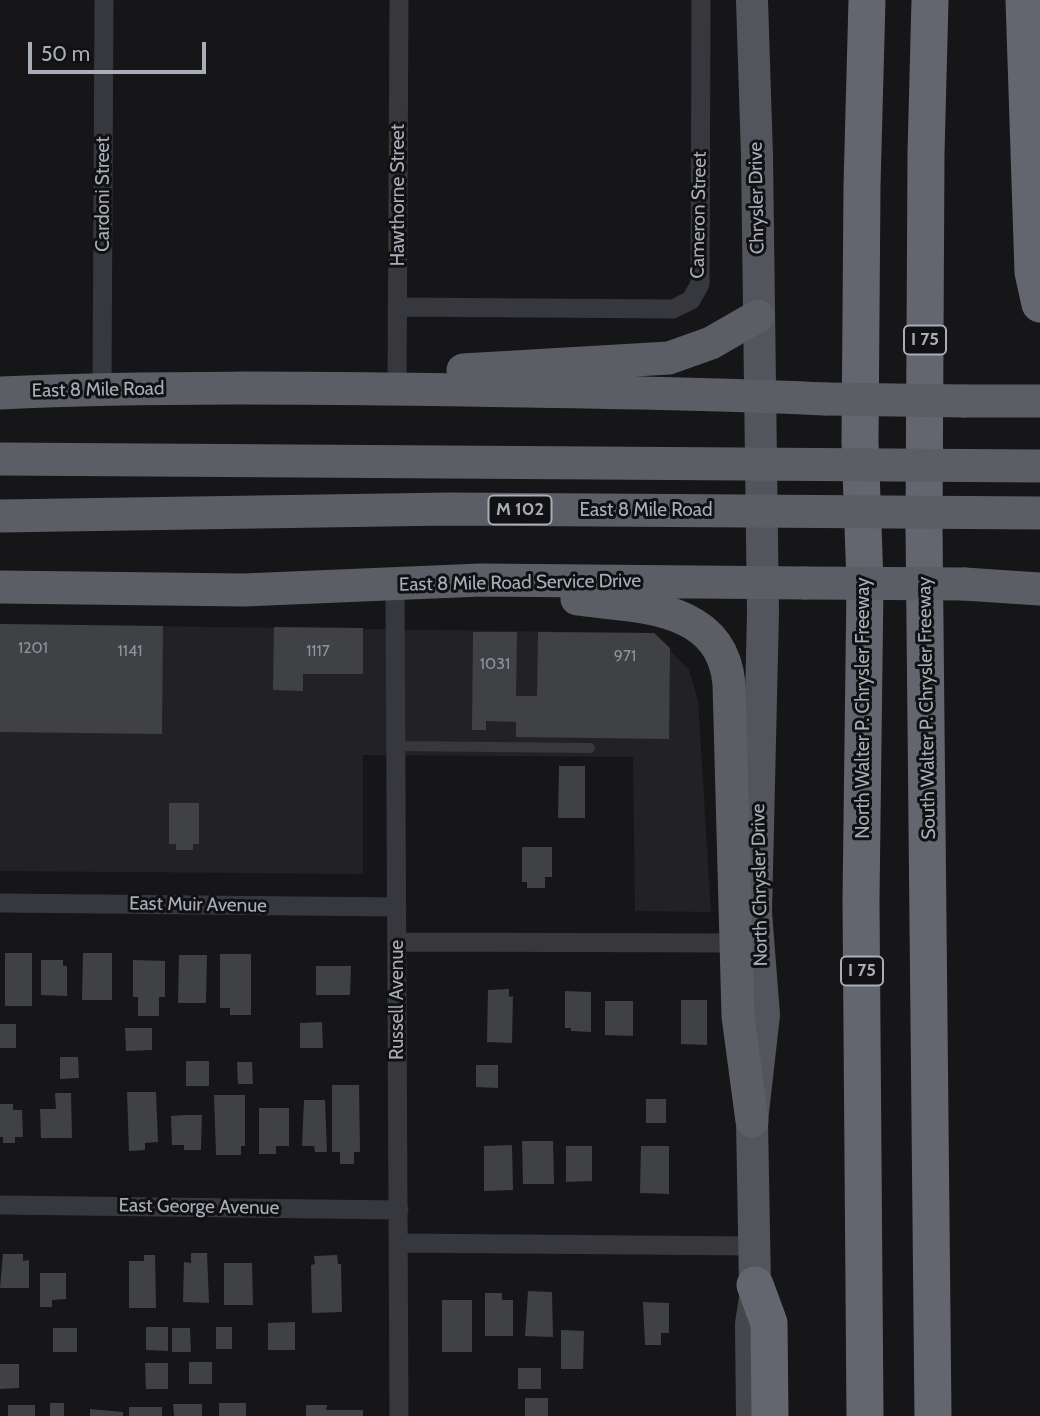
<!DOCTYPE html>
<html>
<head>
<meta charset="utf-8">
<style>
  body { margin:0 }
  #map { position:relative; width:1040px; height:1416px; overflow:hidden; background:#161618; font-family:Cabin,sans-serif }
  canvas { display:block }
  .scale { position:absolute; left:28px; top:42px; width:178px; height:32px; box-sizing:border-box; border:4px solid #a8adb8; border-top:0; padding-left:9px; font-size:21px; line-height:24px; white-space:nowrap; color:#a8adb8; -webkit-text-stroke:5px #111113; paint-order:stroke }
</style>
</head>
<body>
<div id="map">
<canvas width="1040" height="1416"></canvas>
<div class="scale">50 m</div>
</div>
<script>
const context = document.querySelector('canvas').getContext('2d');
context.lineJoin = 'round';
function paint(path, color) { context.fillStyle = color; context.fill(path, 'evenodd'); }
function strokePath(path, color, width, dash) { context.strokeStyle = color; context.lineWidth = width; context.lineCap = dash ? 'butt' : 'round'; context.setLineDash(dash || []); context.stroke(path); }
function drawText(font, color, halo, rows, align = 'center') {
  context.font = font + ' Cabin,sans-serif'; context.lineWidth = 6; context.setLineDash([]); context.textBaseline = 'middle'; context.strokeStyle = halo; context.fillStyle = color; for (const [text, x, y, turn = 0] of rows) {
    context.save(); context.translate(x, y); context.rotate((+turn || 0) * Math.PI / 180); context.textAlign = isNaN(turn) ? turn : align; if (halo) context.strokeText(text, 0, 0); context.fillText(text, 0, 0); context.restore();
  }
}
paint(new Path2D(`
  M0 624 654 633 689 670 698 700 711 912 635 911 633 757 363 755V874L0 871Z`), '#222225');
paint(new Path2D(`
  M0 624 163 626 162 734 0 732Z
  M274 627 363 628V674H303V691L273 690Z
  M473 632H517L516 696H537L538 632 654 633 670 648 669 739 516 737V722L486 721V730H472Z
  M559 766H585V818H558Z
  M169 803H199V844H193V850H176V844H169Z
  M522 847H552V877H545V888H527V882H522Z
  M5 953H32V1006H5Z
  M83 953H112V1000H82Z
  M220 954H251V1015H230V1008H220Z
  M179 955H207L206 1003H178Z
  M41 960H63V966H67V996L41 995Z
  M133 960 165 961V997H159V1016H138V997H133Z
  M316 966H351L350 995H316Z
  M509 989V997L513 996 512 1043 487 1042 488 990Z
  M565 991 591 992V1032L571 1031V1028H565Z
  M681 1000H707V1045L681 1044Z
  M605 1001H633V1036L605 1035Z
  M322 1022 323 1048H300V1023Z
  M0 1024H16V1048H0Z
  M125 1028H152V1050L126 1051Z
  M60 1057H78L79 1078 60 1079Z
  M186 1061H209V1086H186Z
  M237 1062H252L253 1084H238Z
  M476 1065H498V1088L476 1087Z
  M332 1085H359L360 1152H354V1164H340V1152H332Z
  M127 1092H156L158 1142 145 1143V1150L129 1151Z
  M55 1093H71L72 1138H41L40 1109H56Z
  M214 1095H245V1146H241V1155H216Z
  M646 1099H666V1123H646Z
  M304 1100H325L327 1152H315L314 1146H302Z
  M0 1104H13V1110H22L23 1137H15V1143H3V1137H0Z
  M259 1108H289V1146H276V1154H259Z
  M186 1115H202L201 1150H184V1145H172L171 1116Z
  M522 1141H553L554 1184H523Z
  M512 1145 513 1190 484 1191V1146Z
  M566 1146H592V1181L566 1182Z
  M641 1146H669V1194L640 1193Z
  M191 1253H207L209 1303 183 1302 184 1262 191 1263Z
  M3 1254H23V1261L29 1260V1288H0Z
  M144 1255H155L156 1308H129V1261H144Z
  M337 1255 338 1264H341L342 1312 312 1313 311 1265 315 1264 314 1256Z
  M224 1263H252L253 1305H224Z
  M40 1273H66V1299L52 1300V1307H40Z
  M528 1291 552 1292 553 1337 525 1336Z
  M485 1293H502V1300H513V1336H485Z
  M442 1300H472V1352H442Z
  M643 1302 669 1303V1333H661V1345H645Z
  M295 1322V1350H268V1323Z
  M146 1327H168V1351L146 1350Z
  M216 1327H232V1349H216Z
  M53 1328H77V1352H53Z
  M172 1328H190L191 1352H172Z
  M561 1330 584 1331 583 1369H561Z
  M189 1362H212V1384H189Z
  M145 1363H168V1389H146Z
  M0 1364H19V1388L0 1389Z
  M518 1368H541V1389H518Z
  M525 1398H548V1416H525Z
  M50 1403H64V1416H50Z
  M219 1403H246V1416H219Z
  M173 1404H202V1416H174Z
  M8 1405H35V1416H8Z
  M306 1405H327L326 1410H363V1416H306Z
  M129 1407H162V1416H129Z
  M90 1409 123 1412V1416H90Z`), '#404145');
strokePath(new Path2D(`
  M396 746 590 748`), '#37383d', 10);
strokePath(new Path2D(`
  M397 307 673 309 691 300 700 284 701 0
  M102 388 104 0
  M397 389 399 0
  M395 585 399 1416
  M0 903 397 907
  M397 942 734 943 743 938
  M0 1205 399 1210
  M398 1243 754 1246`), '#37383d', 19);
strokePath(new Path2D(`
  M750 1416 749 1324 755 1285`), '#45474d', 28);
strokePath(new Path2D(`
  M752 0 757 156 763 613 756 912 764 1015 752 1121 755 1285`), '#53555c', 32);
strokePath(new Path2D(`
  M463 370 669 358 711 343 758 316
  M0 393C155 386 311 388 466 390 586 392 706 393 826 399
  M964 401H1040
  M964 584 1040 589
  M0 587 244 590 481 580 805 583
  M577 599C637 607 722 604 729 684L738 1016 752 1121`), '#5b5e65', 33);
strokePath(new Path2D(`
  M930 0 926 154 924 526 933 1416
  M1024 0 1033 272 1040 304
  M755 1285 769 1323 770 1416
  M865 1416 861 900 865 583 860 442 862 186 867 0`), '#63666e', 37);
strokePath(new Path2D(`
  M826 399 964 401
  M0 459 1040 466
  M0 516 450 509 1040 513
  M805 583 964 584`), '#5b5e65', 33);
drawText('16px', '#8e929b', null, [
  ["1201",33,648],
  ["1141",130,651],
  ["1117",318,651],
  ["971",625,656],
  ["1031",495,664]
]);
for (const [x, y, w] of [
  [925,340,42],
  [520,510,63],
  [862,971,42]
]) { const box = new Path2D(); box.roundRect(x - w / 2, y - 14.5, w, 29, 5); context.fillStyle = '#111113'; context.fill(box); strokePath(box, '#a8adb8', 2); }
drawText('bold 18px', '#a8adb8', null, [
  ["I 75",925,340],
  ["M 102",520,510],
  ["I 75",862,971]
]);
drawText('19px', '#a8adb8', '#111113', [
  ["Cardoni Street",103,194,-90],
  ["Hawthorne Street",398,195,-90],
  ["Chrysler Drive",757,198,-91],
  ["Cameron Street",699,215,-89],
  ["East 8 Mile Road",98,390,-1],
  ["East 8 Mile Road",646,510],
  ["East 8 Mile Road Service Drive",520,583,-1],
  ["North Walter P. Chrysler Freeway",863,708,-90],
  ["South Walter P. Chrysler Freeway",927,708,-91],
  ["North Chrysler Drive",760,885,-91],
  ["East Muir Avenue",198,905,1],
  ["Russell Avenue",397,1000,-90],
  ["East George Avenue",199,1207,1]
]);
</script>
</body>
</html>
